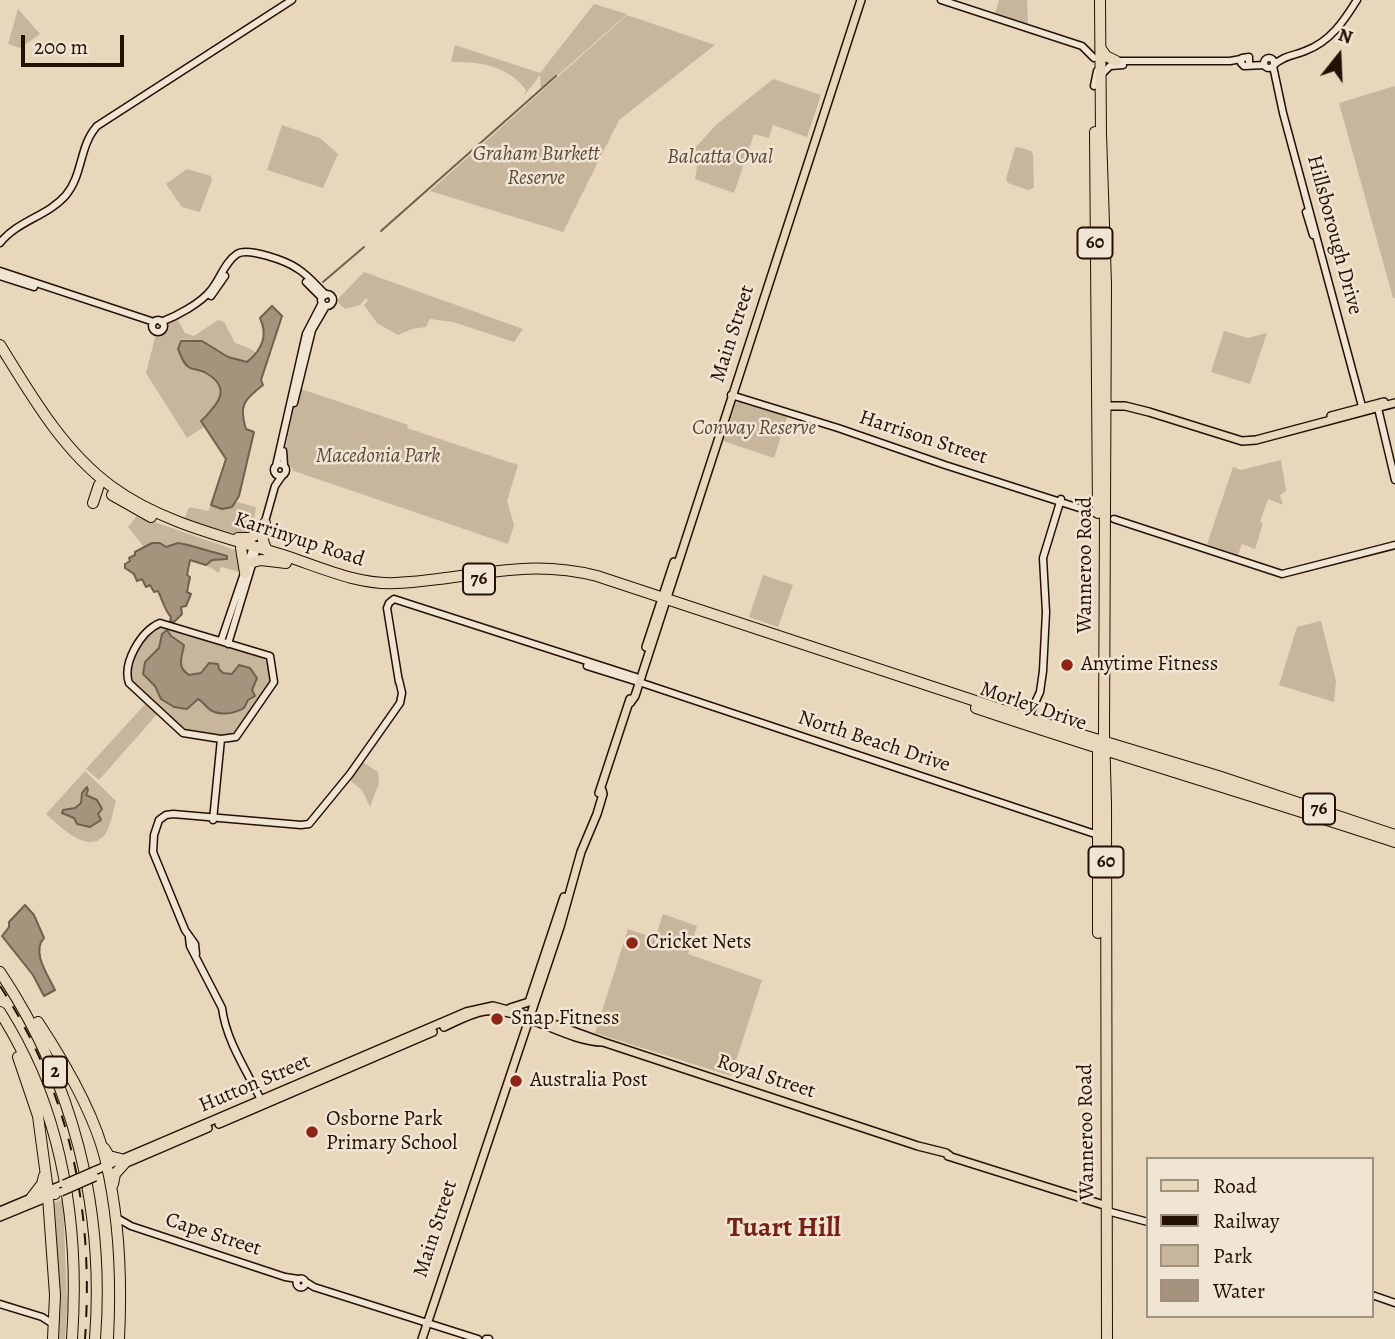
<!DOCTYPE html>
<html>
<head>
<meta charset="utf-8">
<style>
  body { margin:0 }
  #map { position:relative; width:1395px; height:1339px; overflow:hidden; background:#e8d7bb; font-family:Alegreya,serif }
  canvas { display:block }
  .legend { position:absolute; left:1146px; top:1157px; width:228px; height:161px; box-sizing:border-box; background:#f0e5d3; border:2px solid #9f9080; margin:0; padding:9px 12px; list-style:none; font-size:21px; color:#251004 }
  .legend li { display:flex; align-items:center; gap:14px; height:35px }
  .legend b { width:35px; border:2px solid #9f9080 }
  .north { position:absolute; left:1304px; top:21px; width:70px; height:70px; -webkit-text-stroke:5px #f0e5d3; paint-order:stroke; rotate:18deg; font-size:19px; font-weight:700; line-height:28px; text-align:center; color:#251004 }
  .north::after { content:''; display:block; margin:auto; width:24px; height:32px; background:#251004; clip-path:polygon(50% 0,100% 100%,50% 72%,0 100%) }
  .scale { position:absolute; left:21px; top:35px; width:103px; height:32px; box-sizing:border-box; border:4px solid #251004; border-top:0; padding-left:9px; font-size:21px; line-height:24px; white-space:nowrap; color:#251004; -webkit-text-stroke:5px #f0e5d3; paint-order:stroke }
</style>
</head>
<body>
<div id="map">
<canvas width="1395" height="1339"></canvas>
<ul class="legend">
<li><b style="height:9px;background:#e8d7bb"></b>Road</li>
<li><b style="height:9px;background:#251004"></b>Railway</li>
<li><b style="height:19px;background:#c7b59c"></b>Park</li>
<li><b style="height:19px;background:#a6937d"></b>Water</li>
</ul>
<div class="north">N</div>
<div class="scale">200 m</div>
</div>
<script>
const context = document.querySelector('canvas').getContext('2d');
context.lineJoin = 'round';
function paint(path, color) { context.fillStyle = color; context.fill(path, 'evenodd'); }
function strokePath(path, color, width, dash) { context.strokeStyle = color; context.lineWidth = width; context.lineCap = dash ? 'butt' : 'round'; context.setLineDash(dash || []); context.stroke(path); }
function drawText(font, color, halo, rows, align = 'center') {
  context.font = font + ' Alegreya,serif'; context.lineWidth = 5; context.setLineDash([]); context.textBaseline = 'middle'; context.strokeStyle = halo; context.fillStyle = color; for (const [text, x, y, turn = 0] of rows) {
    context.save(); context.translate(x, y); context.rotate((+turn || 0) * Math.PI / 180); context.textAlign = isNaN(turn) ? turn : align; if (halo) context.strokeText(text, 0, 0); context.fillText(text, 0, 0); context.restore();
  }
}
paint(new Path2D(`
  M999 0H1027L1028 24 995 13Z
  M594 4 627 14 541 90 540 75 524 96 526 90C507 65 481 62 451 62L455 45 540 73Z
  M18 9 40 34 20 48 8 44Z
  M627 15 715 45 619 120 563 232 430 191Z
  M773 79 821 95 807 137 773 125 769 138 754 134 734 193 695 179 697 167 694 149 716 125Z
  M1395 86V298H1393L1339 103Z
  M282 125 320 138 338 154 323 188 267 170Z
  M1018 147 1031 151 1033 154 1034 188 1028 190 1008 183 1006 179 1015 148Z
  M187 169 211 176 212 180 200 212 182 207 166 184Z
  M364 272 523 329 514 342 453 322 430 319 426 327 412 329 398 335 377 323 364 305 368 300 366 298 360 305 345 309 336 301Z
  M176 317 185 333 194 336 218 320 224 322 235 343 251 349 257 354 247 362C239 360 231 359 224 355 208 348 199 337 180 340 168 378 233 365 219 400 216 407 205 414 200 420L204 427 187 438 146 373 156 334H161L166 323Z
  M1224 331 1248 338 1267 333 1250 384 1211 372Z
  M298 388 408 425 407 428 518 465 507 501 514 525 508 544 294 471 285 458V451Z
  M739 402 787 417 774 458 723 441 736 403Z
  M1281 460 1286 491 1280 495 1283 505 1268 499 1260 522 1263 523 1255 549 1242 544 1238 555 1207 544 1233 467 1241 470Z
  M237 502 256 507 252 533H234L184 520 189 507 208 511 211 505Z
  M137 516 238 551 240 572 221 567 219 573 206 565 212 560 213 550C197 550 183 540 166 547L160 543H152L144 547 128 527Z
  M763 575 793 585 778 627 749 617Z
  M1321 621 1336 681 1334 702 1279 685 1297 627Z
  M159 625 264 656C271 664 271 672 269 682L232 735C218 735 195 736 182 729 162 717 145 695 129 678L135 650Z
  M147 702 158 713 99 780 86 769Z
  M361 761 378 772 379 783 370 807 362 790 348 779Z
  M85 771 116 801C113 811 111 824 106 833 89 857 61 827 46 814Z
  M663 914 697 926 688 954 762 980 731 1076 595 1033 628 929 655 938Z
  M63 1199 67 1306 65 1339H56L60 1305 55 1203Z`), '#c7b59c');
const water = new Path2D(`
  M272 306 282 316 261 380 263 385C245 399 238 405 246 429L254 432 239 496 232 507 222 509 211 505 226 459 201 421C216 406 234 389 206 373 202 370 195 370 190 368 183 364 181 356 178 349L181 341H202L228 357 247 362C262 350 268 335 260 318Z
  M152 543H160L166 547 178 543 188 545 227 556V559L212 560 206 565 190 560 187 575 190 577 187 592 191 594 186 606 181 607 182 614 174 622 170 621 171 617C164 609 163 601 158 591L154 592 150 585 146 587 142 579 137 581 134 574 125 568V564L130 561 129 558 135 555V552Z
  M167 630 171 636 184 645C182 658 176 666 189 675L201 673 209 663 218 664 219 669 223 673 232 674 239 665 250 668 257 678 252 690 255 696 248 700 244 708C234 714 216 717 207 707 204 704 202 701 198 699L187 709 174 707 161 699 155 686 143 674 145 662 159 648 162 634Z
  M87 787 88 790 86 795 97 800 102 809 98 814 101 820 90 827 77 824 74 818 62 813 63 810 75 808 81 803 82 793Z
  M25 905 34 915 44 938C31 952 48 975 55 990L44 996 33 975 2 936 9 927V922Z`);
paint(water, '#a6937d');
strokePath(water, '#725f4d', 2);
strokePath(new Path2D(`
  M381 231 556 76
  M323 282 364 247`), '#725f4d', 2);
const secondary = new Path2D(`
  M941 0 1082 46 1094 58
  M1264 63a5 5 0 1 1 10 0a5 5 0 1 1-10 0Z
  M1115 61H1230L1241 59
  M1249 65V57L1242 58 1241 63 1244 66 1264 65
  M1274 65C1283 56 1293 56 1305 51 1330 42 1344 21 1357 0
  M1273 66 1283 113 1363 410
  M1102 74 1110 66 1123 65
  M1094 86 1097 71
  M1306 212 1313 235
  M0 243C17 221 48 216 66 195 83 175 79 146 97 126L292 0
  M0 271 154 322
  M0 276 34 287
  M306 282 322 298
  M321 300a6 6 0 1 1 12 0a6 6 0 1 1-12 0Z
  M211 296 225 276
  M152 326a6 6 0 1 1 12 0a6 6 0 1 1-12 0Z
  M161 322C177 316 201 303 211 290 220 279 225 262 237 254 248 247 287 261 298 269 308 275 317 286 326 295
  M731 395 838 428 945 465 1098 514
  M294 403 312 330 326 306
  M1377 404 1395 480
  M283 451 284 465
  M274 470a6 6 0 1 1 12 0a6 6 0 1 1-12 0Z
  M276 466 306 334 322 303
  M1114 519 1282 574 1395 545
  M264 525 275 486 282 476
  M160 623 270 656 274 682 236 737 221 739 183 733 129 683C122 663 141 631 160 623Z
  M221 641 253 547
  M228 644 258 545
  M587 666 635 681
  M399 682 387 608 389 603 394 599 636 677
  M639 682 1098 835
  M1028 718 1040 692 1043 671 1046 612 1043 558 1061 499
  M213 820 221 739
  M189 938 190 946 222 1008C226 1041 248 1073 262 1102
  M196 954 195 944 185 930 153 852 154 835 159 820 166 815 173 814 301 825 309 824 350 774 400 703 402 693 399 680
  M1107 1211 1148 1222
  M117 1218 131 1226 285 1277 298 1279
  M296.5 1283a4.5 4.5 0 1 1 9 0a4.5 4.5 0 1 1-9 0Z
  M306 1282 314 1287 478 1339
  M1372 1295 1395 1303
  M0 1304 42 1317 53 1324
  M486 1339H489`);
const primary = new Path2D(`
  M1101 406H1125L1149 412 1242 441 1256 440 1395 403
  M1331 416 1384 402
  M646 647 674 562
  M630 703 635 696 861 0
  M599 793 630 699
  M530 999 564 897
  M510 1008 529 1002
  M444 1027C457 1021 471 1013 485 1011 522 1007 565 1041 602 1042
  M219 1124 433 1032
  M948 1156 1107 1206
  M122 1165 208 1128
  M94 1171 466 1012 493 1006 534 1017 603 1042 918 1146 946 1153 950 1156
  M0 1211 64 1184
  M0 1217 51 1196
  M422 1339 560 927 581 852 597 814 603 794 602 790`);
const highway = new Path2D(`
  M1100 0 1101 134 1106 284 1104 732 1106 804 1107 1339
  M1101 49 1106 56 1116 61
  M1095 132 1098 513
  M0 345C31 395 63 451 111 486 161 523 225 537 283 555 320 567 357 585 396 583 469 580 522 557 597 576L1033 720 1218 776 1395 835
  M112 495 151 517
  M93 503 99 485
  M265 523 263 541 267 551
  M238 538H249L256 535
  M241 548 245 573
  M253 562 261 560 286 563
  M976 708C1115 755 1255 796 1395 842
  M1098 745V933
  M0 972C73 1081 105 1207 95 1339
  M0 1012C62 1110 80 1225 72 1339
  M38 1022C63 1060 96 1117 106 1162 120 1221 122 1279 119 1339
  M18 1057 38 1116 48 1191 55 1194
  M104 1148 109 1156 121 1159
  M113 1184 115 1174 124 1164
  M52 1191 48 1197 55 1295 53 1339
  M32 1197 42 1184 44 1176`);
strokePath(secondary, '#251004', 9);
strokePath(primary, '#251004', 10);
strokePath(highway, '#251004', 12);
strokePath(secondary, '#f0e5d3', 6);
strokePath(primary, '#e8d7bb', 7);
strokePath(highway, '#e8d7bb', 10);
strokePath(new Path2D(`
  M0 986C71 1094 94 1212 85 1339`), '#251004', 2, [12, 12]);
const primaryBridge = new Path2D(`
  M64 1184 94 1171
  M61 1192 95 1177`);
strokePath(primaryBridge, '#251004', 10, []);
strokePath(primaryBridge, '#e8d7bb', 7);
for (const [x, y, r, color] of [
  [1067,665,7,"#8f2418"],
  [632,943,7,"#8f2418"],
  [497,1019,7,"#8f2418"],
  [516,1081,7,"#8f2418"],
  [312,1132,7,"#8f2418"]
]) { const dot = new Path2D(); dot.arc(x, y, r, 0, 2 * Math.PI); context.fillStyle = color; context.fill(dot); strokePath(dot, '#f0e5d3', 2.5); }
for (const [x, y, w] of [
  [1095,243,35],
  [479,579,32],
  [1319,809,32],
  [1106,862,35],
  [55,1072,24]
]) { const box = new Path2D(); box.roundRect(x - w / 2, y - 15.5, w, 31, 5); context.fillStyle = '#f0e5d3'; context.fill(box); strokePath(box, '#251004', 2); }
drawText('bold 19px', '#251004', null, [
  ["60",1095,243],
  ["76",479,579],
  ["76",1319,809],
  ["60",1106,862],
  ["2",55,1072]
]);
drawText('italic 21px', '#5e4a39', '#f0e5d3', [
  ["Graham Burkett",536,155],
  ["Reserve",536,179],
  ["Balcatta Oval",720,158],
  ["Conway Reserve",754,429],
  ["Macedonia Park",378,457]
]);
drawText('21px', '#251004', '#f0e5d3', [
  ["Hillsborough Drive",1334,235,75],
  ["Main Street",733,334,-72],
  ["Harrison Street",923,438,18],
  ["Karrinyup Road",299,540,18],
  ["Wanneroo Road",1086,565,-90],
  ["Morley Drive",1033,707,19],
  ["North Beach Drive",874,742,18],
  ["Royal Street",766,1077,18],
  ["Hutton Street",255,1084,-23],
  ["Wanneroo Road",1087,1132,-91],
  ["Main Street",436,1229,-72],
  ["Cape Street",213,1235,18]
]);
drawText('21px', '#251004', '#f0e5d3', [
  ["Anytime Fitness",1081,665],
  ["Cricket Nets",646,943],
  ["Snap Fitness",511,1019],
  ["Australia Post",530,1081],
  ["Osborne Park",326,1120],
  ["Primary School",326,1144]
], 'left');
drawText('bold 28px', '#7a1f14', '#f0e5d3', [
  ["Tuart Hill",784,1229]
]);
</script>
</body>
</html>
